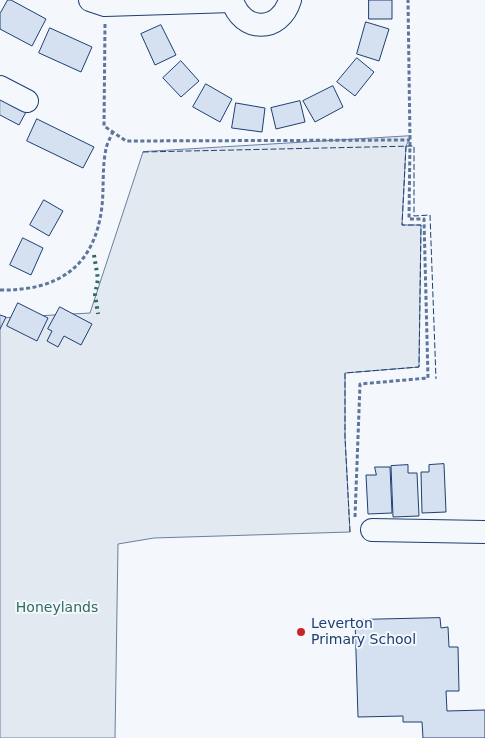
<!DOCTYPE html>
<html>
<head>
<meta charset="utf-8">
<style>
  body { margin:0 }
  canvas { display:block; background:#f4f7fb }
</style>
</head>
<body>
<canvas width="485" height="738"></canvas>
<script>
const context = document.querySelector('canvas').getContext('2d');
context.lineJoin = 'round';
function paint(path, color) { context.fillStyle = color; context.fill(path, 'evenodd'); }
function strokePath(path, color, width, dash) { context.strokeStyle = color; context.lineWidth = width; context.lineCap = dash ? 'butt' : 'round'; context.setLineDash(dash || []); context.stroke(path); }
function drawText(font, color, halo, rows, align = 'center') {
  context.font = font + ' "DejaVu Sans",sans-serif'; context.lineWidth = 4; context.setLineDash([]); context.textBaseline = 'middle'; context.strokeStyle = halo; context.fillStyle = color; for (const [text, x, y, turn = 0] of rows) {
    context.save(); context.translate(x, y); context.rotate((+turn || 0) * Math.PI / 180); context.textAlign = isNaN(turn) ? turn : align; if (halo) context.strokeText(text, 0, 0); context.fillText(text, 0, 0); context.restore();
  }
}
const green = new Path2D(`
  M411 136 406 146 402 225H421L419 367 345 373V437L350 532 154 538 118 544 115 738H0V318L90 313 143 152Z`);
paint(green, '#e3e9f0');
strokePath(green, '#687fa3', 1);
const building = new Path2D(`
  M8 0H11L46 19 32 46 0 29V14Z
  M369 0H392V19H369Z
  M366 22 389 29 379 61 357 54Z
  M161 25 176 55 155 65 141 34Z
  M50 28 92 47 81 72 39 53Z
  M357 58 374 72 355 96 337 82Z
  M181 61 199 81 181 97 163 78Z
  M206 84 232 99 220 122 193 107Z
  M333 86 343 107 315 122 303 101Z
  M0 98 26 112 19 125 0 115Z
  M300 101 305 122 276 129 271 108Z
  M236 103 265 108 262 132 232 128Z
  M37 119 94 147 83 168 27 141Z
  M44 200 63 211 49 236 30 225Z
  M23 238 43 248 31 275 10 265Z
  M18 303 48 318 37 341 7 326Z
  M60 307 92 324 81 345 64 336 58 347 47 341 52 331 48 329Z
  M0 315 6 317 0 329Z
  M444 464 446 512 422 513 421 472H429V465Z
  M408 465V473H417L419 516 393 517 391 466Z
  M375 467H390L392 513 368 514 366 475H376Z
  M440 618 441 628 448 627 449 647H458L459 691H446L447 711 485 710V738H423L422 722H403V716L358 717 355 620Z`);
paint(building, '#d5e0f0');
strokePath(building, '#1d3f73', 1);
const minor = new Path2D(`
  M90 0 105 5 232 1
  M232 0C242 33 280 33 290 0
  M0 87 27 101
  M372 530 485 532`);
strokePath(minor, '#1d3f73', 24);
strokePath(new Path2D(`
  M105 24 104 126 126 141 410 140
  M0 290C58 291 95 267 102 206 104 188 102 167 106 149 107 143 111 137 113 131
  M355 517 360 384 428 378 424 219H409L410 140 408 0`), '#5e769c', 3, [4, 2.5]);
strokePath(minor, '#f4f7fb', 22);
strokePath(new Path2D(`
  M94 255 98 279 95 295 98 314`), '#2c6c60', 4, [2.5, 4]);
strokePath(new Path2D(`
  M143 152 414 146V216L430 215 436 379
  M350 532 345 437V373L419 367 421 225H402L406 146`), '#1d3f73', 1, [6, 2.5]);
for (const [x, y, r, color] of [
  [301,632,5,"#c62828"]
]) { const dot = new Path2D(); dot.arc(x, y, r, 0, 2 * Math.PI); context.fillStyle = color; context.fill(dot); strokePath(dot, '#f4f7fb', 2); }
drawText('14px', '#2c6c60', '#f4f7fb', [
  ["Honeylands",57,608]
]);
drawText('14px', '#1d3f73', '#f4f7fb', [
  ["Leverton",311,624],
  ["Primary School",311,640]
], 'left');
</script>
</body>
</html>
